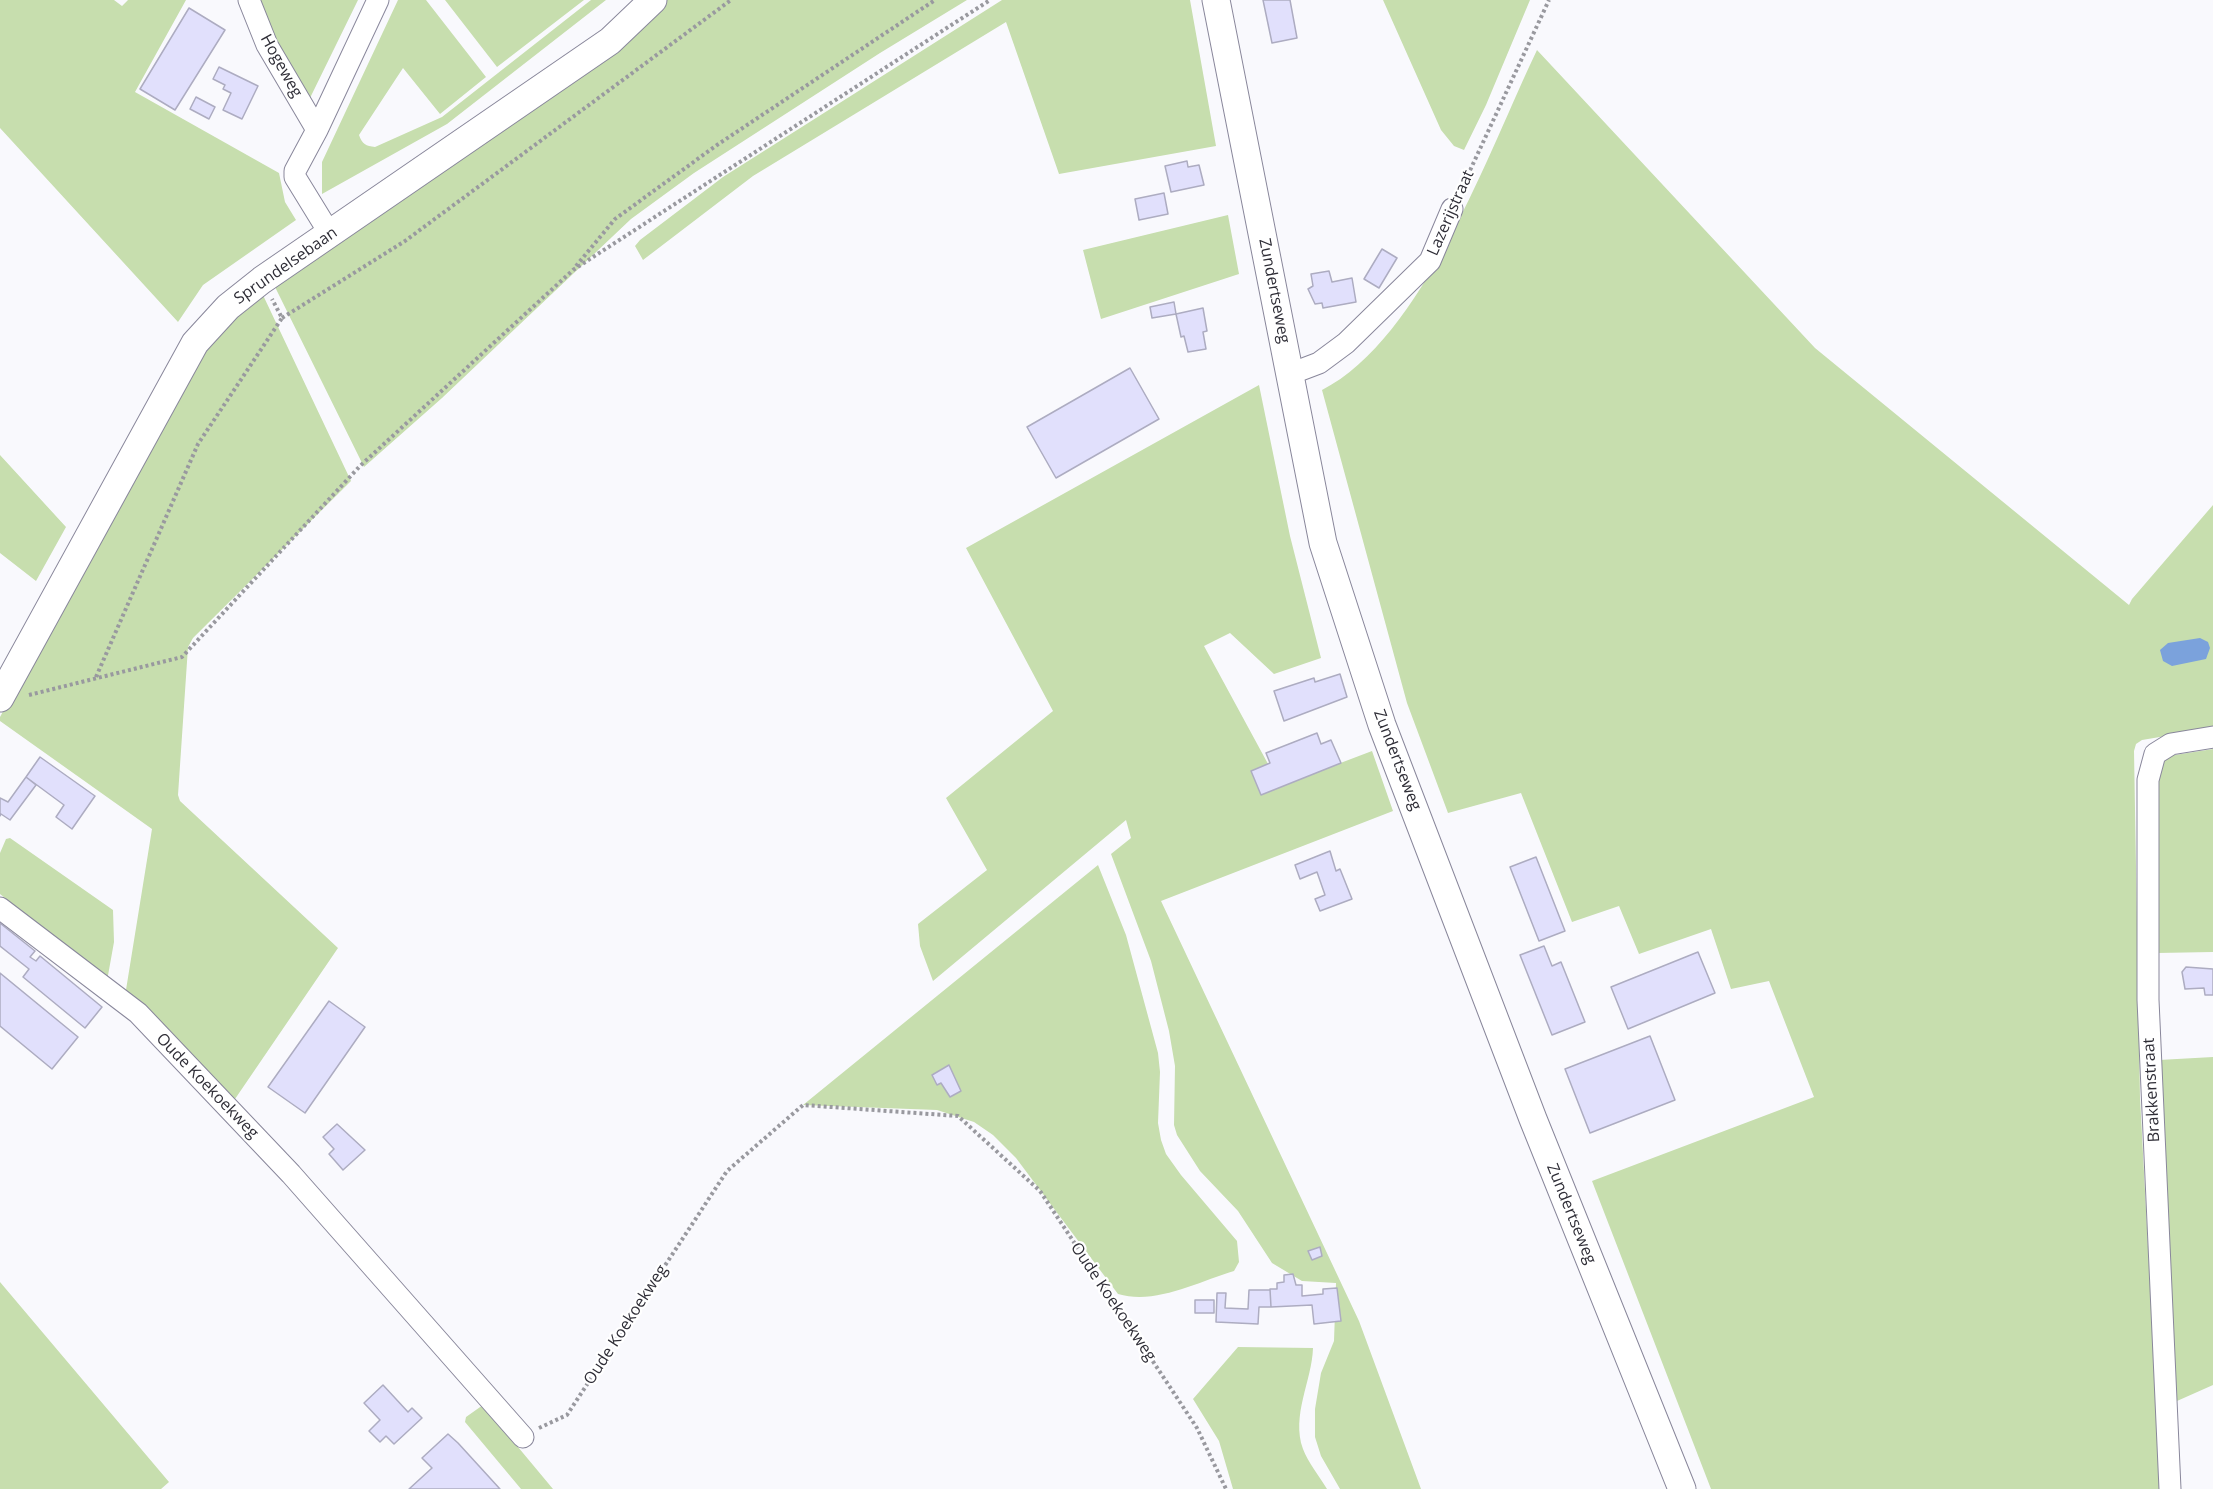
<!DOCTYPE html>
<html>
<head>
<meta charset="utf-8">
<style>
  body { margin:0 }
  canvas { display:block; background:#f9f9fd }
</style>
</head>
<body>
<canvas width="2213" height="1489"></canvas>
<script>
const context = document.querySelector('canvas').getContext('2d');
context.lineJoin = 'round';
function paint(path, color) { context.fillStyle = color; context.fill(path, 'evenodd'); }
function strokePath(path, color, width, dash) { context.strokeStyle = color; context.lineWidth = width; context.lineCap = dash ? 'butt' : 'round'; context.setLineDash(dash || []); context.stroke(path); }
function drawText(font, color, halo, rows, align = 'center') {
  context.font = font + ' "Open Sans",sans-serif'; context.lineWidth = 4.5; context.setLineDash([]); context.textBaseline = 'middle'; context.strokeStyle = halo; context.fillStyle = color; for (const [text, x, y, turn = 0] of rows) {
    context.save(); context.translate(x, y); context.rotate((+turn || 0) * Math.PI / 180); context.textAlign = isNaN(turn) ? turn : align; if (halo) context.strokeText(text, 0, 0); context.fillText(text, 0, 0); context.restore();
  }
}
paint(new Path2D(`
  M0 0H114L122 6 128 0H186L135 92 279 173 285 202 296 220 203 285 178 322 0 128Z
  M256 0H358L310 98 277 49Z
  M398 0H426L486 77 440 114 403 68 359 135C362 144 366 146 375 147L442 117 591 0H606L447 124 322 194V162Z
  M445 0H584L497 67Z
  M656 0H967L880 53 694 173 631 219 442 398 364 467 276 289 274 279Z
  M1002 0H1190L1216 146 1059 174 1006 22 753 176 643 260 635 246 640 240 723 177Z
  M1383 0H1530L1486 105 1464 150 1454 146 1441 130Z
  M1537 50 1815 348 2129 605 2132 599 2213 505V728L2142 740 2136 744 2134 751 2140 1098 2161 1489H1711L1592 1181 1814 1097 1769 981 1731 989 1711 929 1639 954 1619 906 1572 922 1521 793 1448 813 1407 703 1322 390C1423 339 1489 150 1537 50Z
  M1228 215 1239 274 1101 319 1083 250Z
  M262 293 351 481 193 638 188 647 178 795 180 801 338 948 235 1099 125 996 152 829 0 721V717L199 351Z
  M1259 385 1290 536 1321 658 1274 674 1230 633 1204 646 1280 786 1372 751 1393 811 1161 901 1359 1321 1421 1489H1340L1321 1456 1315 1437V1409L1321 1373 1334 1341 1336 1283 1302 1281 1272 1263 1238 1211 1200 1171 1177 1135 1174 1125 1175 1066 1169 1031 1151 961 1111 854 1131 838 1126 820 933 981 920 946 918 924 987 870 946 798 1053 711 966 548Z
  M0 455 66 527 36 581 0 553Z
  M2213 749V952L2157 953 2155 763 2162 757Z
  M10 838 113 910 114 942 107 981 0 894V853L6 839Z
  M1098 865 1126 935 1158 1053 1160 1072 1158 1123 1161 1140 1166 1154 1181 1175 1237 1241 1239 1262 1234 1271C1197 1282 1156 1305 1118 1294L1016 1158 993 1135 974 1122 937 1110 803 1105Z
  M2213 1057V1385L2177 1401 2159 1060Z
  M0 1282 169 1482 161 1489H0Z
  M1238 1347 1313 1348C1312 1381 1291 1415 1303 1449 1308 1462 1319 1476 1327 1489H1233L1219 1441 1193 1399Z
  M483 1405 553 1489H521L465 1422 466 1417Z`), '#c7deae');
paint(new Path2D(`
  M2200 638 2208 642 2210 648 2206 659 2172 666 2163 661 2160 650 2168 643Z`), '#7ba2dc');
const building = new Path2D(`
  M1263 0H1290L1297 38 1272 43Z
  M189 8 225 30 175 110 140 89Z
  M219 67 258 86 242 119 223 110 231 93 223 89 225 85 213 79Z
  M196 97 215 107 209 119 190 109Z
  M1187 161 1188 167 1199 165 1204 185 1171 192 1165 166Z
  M1164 193 1168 214 1139 220 1135 199Z
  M1382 249 1397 258 1379 288 1364 279Z
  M1329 271 1332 282 1352 278 1356 302 1323 308 1322 303 1315 304 1308 289 1313 286 1311 274Z
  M1174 302 1176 314 1152 318 1150 307Z
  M1203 308 1207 331 1203 332 1206 349 1188 352 1184 336 1181 337 1176 314Z
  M1130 368 1159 419 1056 478 1027 427Z
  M1340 674 1347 697 1284 721 1274 691 1314 678 1315 682Z
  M1317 733 1321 744 1331 740 1341 763 1261 795 1251 771 1270 763 1266 753Z
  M40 757 95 796 72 829 56 817 64 805 26 777Z
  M26 777 36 785 10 820 1 814 0 816V798L8 802Z
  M1330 851 1336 871 1340 869 1352 899 1320 911 1315 899 1325 895 1317 872 1300 879 1295 865Z
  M1536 857 1565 931 1539 941 1510 867Z
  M0 923 35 951 30 957 36 961 40 956 102 1007 85 1028 23 977 29 969 0 946Z
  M1544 946 1552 966 1561 962 1585 1022 1552 1035 1520 955Z
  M1698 952 1715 993 1628 1029 1611 987Z
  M2186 967 2213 969V995H2205L2204 988 2185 989 2182 972Z
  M0 973 78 1037 52 1069 0 1026Z
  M329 1001 365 1027 305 1113 268 1087Z
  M1650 1036 1675 1100 1590 1133 1565 1069Z
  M949 1065 961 1091 950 1097 941 1083 937 1085 932 1075Z
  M337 1124 365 1150 343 1170 329 1154 334 1149 323 1137Z
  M1320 1247 1322 1256 1312 1260 1308 1251Z
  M1293 1274 1296 1285H1302V1296L1323 1294V1289L1337 1288 1341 1321 1314 1324 1312 1305 1271 1307 1270 1289H1277V1283L1284 1282V1275Z
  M1249 1290H1270L1271 1307H1259L1258 1324 1216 1322 1217 1293H1226L1225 1308 1248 1309Z
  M1195 1300H1214V1313H1195Z
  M383 1385 408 1412 412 1408 422 1418 394 1444 386 1436 380 1442 369 1431 380 1420 364 1403Z
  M448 1434 458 1443 500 1489H409L432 1468 422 1458Z`);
paint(building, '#e1e0fc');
strokePath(building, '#adacc1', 1.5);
const minor = new Path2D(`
  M249 0 267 45 317 130
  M330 234 295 177V171L317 130 378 0
  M1290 374 1319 363 1346 343 1430 261 1452 209
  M0 908 138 1013 291 1174 523 1437
  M2170 1489 2148 1000V780L2155 754 2171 744 2213 737`);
const tertiary = new Path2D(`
  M1216 0 1323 543 1382 725 1533 1119 1682 1489
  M0 698 195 343 228 307 262 280 610 41 653 0`);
strokePath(minor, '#89879b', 23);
strokePath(tertiary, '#89879b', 29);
strokePath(new Path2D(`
  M1460 192 1549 0
  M576 266 615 219 717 145 935 0
  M282 318 405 241 731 0
  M96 677 198 444 282 318 272 299
  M29 695 182 657 360 466 573 270 990 0
  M539 1428 567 1415 727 1171 803 1105 958 1116 1040 1191 1197 1428 1226 1489`), '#99999f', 4, [3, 3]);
strokePath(minor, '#fff', 21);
strokePath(tertiary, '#fff', 27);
drawText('16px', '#2f2e37', '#fff', [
  ["Hogeweg",281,66,61],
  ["Lazerijstraat",1451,213,-66],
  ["Sprundelsebaan",286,266,-35],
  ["Zundertseweg",1274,291,79],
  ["Zundertseweg",1397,760,69],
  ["Oude Koekoekweg",207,1086,46],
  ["Brakkenstraat",2152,1090,-93],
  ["Zundertseweg",1571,1214,68],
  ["Oude Koekoekweg",1113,1302,56],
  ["Oude Koekoekweg",626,1325,-57]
]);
</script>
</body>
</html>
